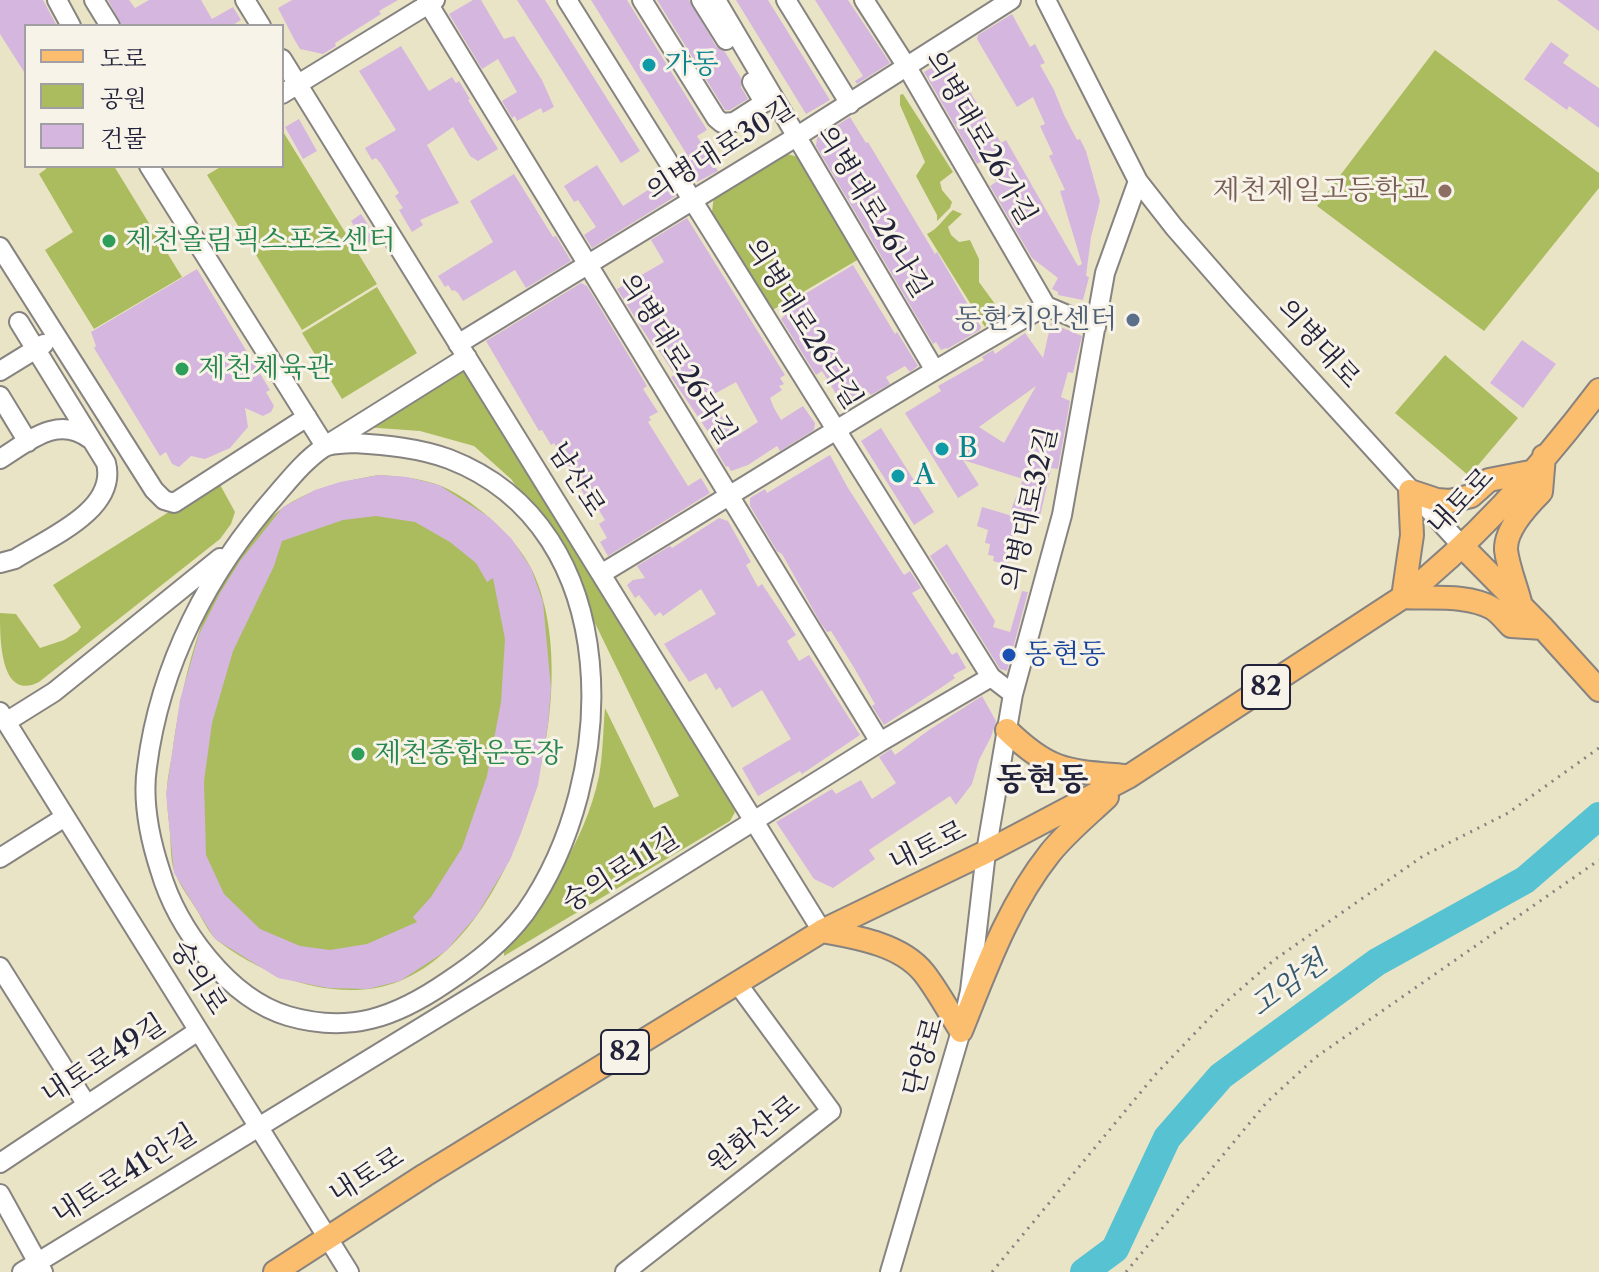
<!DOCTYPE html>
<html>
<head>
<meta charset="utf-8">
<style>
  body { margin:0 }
  #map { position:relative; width:1599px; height:1272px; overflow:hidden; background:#eae4c6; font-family:"Libre Caslon Text","Noto Serif KR",serif }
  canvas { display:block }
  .legend { position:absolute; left:24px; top:24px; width:260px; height:144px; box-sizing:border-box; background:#f7f3e8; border:2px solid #a29fa3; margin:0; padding:10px 14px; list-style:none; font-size:24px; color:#22223b }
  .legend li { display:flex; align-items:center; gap:16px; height:40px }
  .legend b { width:40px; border:2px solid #a29fa3 }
</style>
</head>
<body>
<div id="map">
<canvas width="1599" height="1272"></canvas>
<ul class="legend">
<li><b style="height:10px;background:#fbbd6e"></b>도로</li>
<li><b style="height:22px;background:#abbc5f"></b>공원</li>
<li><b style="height:22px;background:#d5b6de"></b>건물</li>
</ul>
</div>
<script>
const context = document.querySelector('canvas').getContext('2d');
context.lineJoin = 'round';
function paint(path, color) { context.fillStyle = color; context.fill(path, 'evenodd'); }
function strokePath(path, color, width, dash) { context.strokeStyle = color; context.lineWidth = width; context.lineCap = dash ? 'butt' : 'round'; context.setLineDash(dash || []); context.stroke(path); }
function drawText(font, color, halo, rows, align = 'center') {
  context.font = font + ' "Libre Caslon Text","Noto Serif KR",serif'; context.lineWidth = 6; context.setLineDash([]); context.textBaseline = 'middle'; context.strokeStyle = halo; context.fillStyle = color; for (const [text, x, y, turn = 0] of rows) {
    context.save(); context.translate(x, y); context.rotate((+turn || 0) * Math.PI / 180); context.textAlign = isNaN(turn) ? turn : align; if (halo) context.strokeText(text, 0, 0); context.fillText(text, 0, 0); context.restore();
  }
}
paint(new Path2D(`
  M1435 50 1599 173V188L1484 331 1317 206Z
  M903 94 953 172 940 182 942 190 952 202 950 208 937 221V215L916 176 925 162 900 105V95Z
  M282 130 377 284 302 330 207 175 222 166H282Z
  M784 153 798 157 859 259 771 311 712 212 714 195Z
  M45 166H114L182 277 94 329 45 250 73 232 39 174 46 169Z
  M953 210 962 214 948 227 951 235 959 242 970 240 979 259V282L995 304 985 327 927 234C938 229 944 218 953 210Z
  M377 287 417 353 342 399 302 333Z
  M1445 355 1518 418 1469 476 1395 413Z
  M459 370 467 373 730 800 735 812 730 821 504 956V951C544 899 585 843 599 776 603 754 603 730 605 708L654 808 679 796 541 512 532 508 511 479 474 446 420 431 364 427Z
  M379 475C399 476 417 478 436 484 470 496 515 536 531 568 588 680 522 932 400 981 340 1005 267 978 218 941 210 935 204 922 198 912 191 900 181 888 176 875 170 864 171 846 170 833 169 821 167 809 167 797 166 783 170 768 172 755 180 696 193 635 220 582 231 560 251 537 268 520 300 490 338 482 379 475Z
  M218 481 235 512 231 524 220 539 39 682C0 702 0 638 0 613L16 614 40 648 64 640 77 632 81 627 53 585Z`), '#abbc5f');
strokePath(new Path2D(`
  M1084 1272 1115 1249 1167 1138 1221 1076 1377 962 1525 880 1599 816`), '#57c2d1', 28);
paint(new Path2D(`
  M0 0H43L57 26H26V75L0 34Z
  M108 0H129L135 8 149 0H201L212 19 233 7 241 20 231 26H122Z
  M292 0H398L379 11 381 14 335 43 336 46 323 54 300 49 294 39 278 8Z
  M473 0H481L504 39 514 36 542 80 554 107 543 113 541 108 517 121 515 116 512 118 502 101 517 92 498 59 482 69 449 14Z
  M517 0H545L640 151 621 163Z
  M591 0H627L707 130 697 136 718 171 697 182 684 160 689 158Z
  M657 0H689L716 46 725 52 741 78V87L748 99 730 110H725Z
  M736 0H768L830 100 806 114Z
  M815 0H848L890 63 857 84 855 81 863 76Z
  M1557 0H1599V31Z
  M1012 14 1030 47 1035 44 1045 63 1040 65 1054 90 1064 115 1077 140 1080 139 1086 151 1100 201 1091 237 1086 276 1089 277 1083 300 1058 295V292L1052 289 1058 278 1032 258 990 186 996 182 984 160 977 164 924 72 949 57 1001 143 1006 140 1078 266 1082 264 1060 191 1065 190 1049 156 1053 154 1040 126 1045 124 1033 97 1017 107 977 39 978 35Z
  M1551 42 1569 55 1563 63 1599 88V128L1569 106 1567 110 1524 79Z
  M401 46 429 91 452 77 456 83 459 81 470 99 468 100 498 149 478 161 470 156 453 127 427 145 459 203 420 220 423 225 412 232 399 210 403 208 395 196 399 193 381 164 376 158 372 160 365 148 396 130 359 71Z
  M850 117 866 143 868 142 935 254 937 252 981 327 980 330 947 349 946 348 941 350 936 342 933 344 816 146 817 138Z
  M299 119 317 151 303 159 285 127Z
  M597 165 623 206 665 179 676 196 592 248 584 235 596 227 578 200 574 202 564 186Z
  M514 174 553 237 556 236 571 261 526 288 515 270 463 301 458 293 454 290 452 291 448 285 445 287 438 276 493 242 470 201Z
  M361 214 377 238 366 244 351 221Z
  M687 218 785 375 780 378 784 384 779 386 782 390 770 398 774 408 781 420 803 406 815 423 814 430 780 451 777 446 748 465 731 471 728 466 726 467 716 450 719 448 671 377 675 375 657 348 655 349 617 289 664 262 651 240ZM736 382 758 422 735 437 709 397Z
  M853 265 895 334 897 332 918 366 910 372 905 366 886 377 890 384 871 395 868 392 844 407 822 371 816 375 781 319 784 316 780 309Z
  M197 269 270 390 266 392 274 406 271 412 263 416 245 408 248 427 230 448 205 459 191 456 179 467 172 464 166 452 160 456 94 348 96 346 91 332Z
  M581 283 587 286 647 386 643 389 658 412 649 417 651 420 648 422 688 486 701 478 710 493 608 556 600 542 607 538 599 524 605 520 592 499 588 501 554 443 551 445 542 430 539 431 486 341Z
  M1051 323 1082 336 1073 373 1068 372 1061 397 1070 401 1058 469 1051 468 1038 525 1018 519 1008 565 993 561 994 556 988 555 990 544 985 543 988 530 977 526 982 507 1009 515 1023 479 963 460 979 485 958 498 905 413 941 391 938 386 984 360 982 357 993 350 995 354 1025 333 1043 358ZM1036 386 1004 443 979 427Z
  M1522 340 1556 364 1523 408 1490 383Z
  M881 428 934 512 914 525 861 441Z
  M830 455 848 488 904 575 910 571 921 588 912 593 952 655 957 652 966 668 953 675 955 678 945 685 884 725 872 706 875 704 853 666 831 631 827 632 820 622 782 554 777 551 750 506V498L765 489 767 493Z
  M379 475 407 477 439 485 489 517 511 538 531 568 543 602 551 688 548 724 538 785 521 833 510 860 477 915 446 951 400 981 368 989 328 988 278 978 215 939 174 873 166 794 180 700 199 634 220 593 240 561 283 507 315 490 340 482ZM376 516 415 522 450 542 476 563 487 582 493 578 505 639 501 702 487 776 462 848 431 897 413 917 417 922 367 944 330 950 300 946 260 929 224 894 206 855 204 781 212 723 233 651 274 566 282 541 343 520Z
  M719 518 728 521 751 562 746 565 758 587 762 584 796 635 787 641 799 661 809 655 860 735 802 774 800 771 758 796 742 768 791 739 762 690 732 708 720 687 716 690 706 673 689 682 664 644 716 614 701 589 663 616 660 612 655 616 639 595 635 598 627 585 633 580 645 578 637 566 670 546 672 548Z
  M947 544 995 621 993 627 1010 632 1022 591 1028 592 1007 671 1000 669 930 556Z
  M982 696 996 721 991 737 979 760 972 784 956 805 950 796 869 850 875 859 833 888 814 879 776 822 832 789 836 794 861 780 872 799 896 783 879 757 891 749 895 755 929 730Z`), '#d5b6de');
const minor = new Path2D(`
  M57 0 71 26
  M94 0 110 26
  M245 0 261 26
  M426 0 880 742
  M567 0 991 677
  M642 0 716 118 722 123 734 122 762 104V99L752 82
  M701 0 726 40
  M716 0 934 369
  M786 0 850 104
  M864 0 907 67 1046 306
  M1046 0 1138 181 1174 227 1237 299 1462 546
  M282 59 822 931
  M282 94 435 0
  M149 166 325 446 467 357
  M0 247 154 490 164 500 174 503 307 417
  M458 344 796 137 1011 0
  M0 371 44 344
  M0 396 28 442
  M354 443C386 445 419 448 449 459 628 528 620 779 525 913 503 942 477 962 447 982 396 1017 350 1034 288 1016 228 998 177 928 160 870 149 836 142 801 147 767 160 664 209 571 277 494 290 479 305 460 323 448 331 443 344 444 354 443Z
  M0 459C28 442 58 414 90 439
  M0 563 15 559C48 538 118 510 106 463L19 322
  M601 574C749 485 895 391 1046 306L1096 327
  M0 712 349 1272
  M6 722 54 692 220 558
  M0 858 65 817
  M0 967 87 1105
  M0 1163 198 1031
  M0 1194 43 1272
  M22 1272 538 956 880 742 991 677 1013 694
  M625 1272 831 1111 737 983
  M890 1272 961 1031 970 991 986 852 1013 694 1062 515 1105 273 1138 181`);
const major = new Path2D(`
  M1462 546 1543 628 1599 690
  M1403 597 1412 535 1410 491 1437 500 1450 501 1471 496 1489 480 1530 472
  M1403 597C1431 599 1467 594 1492 608 1499 612 1505 620 1511 626L1543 628
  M1521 606C1517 588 1508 568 1506 550 1505 529 1528 505 1541 492L1544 456
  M1007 730C1051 773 1069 771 1127 776
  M822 931C855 937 901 944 924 973 938 991 949 1012 961 1031
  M961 1031C986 969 1008 906 1050 853 1066 833 1088 815 1107 797
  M275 1272 425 1175 822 931 986 852 1128 777 1403 597C1475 540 1544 463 1599 390`);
strokePath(minor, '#868380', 22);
strokePath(major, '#868380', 26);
strokePath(new Path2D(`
  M992 1272 1155 1075 1219 1008 1274 960 1423 856 1508 813 1599 748
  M1126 1272 1267 1102 1316 1057 1599 860`), '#868380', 3, [2, 6]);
strokePath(minor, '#fff', 18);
strokePath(major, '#fbbd6e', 22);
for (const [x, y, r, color] of [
  [649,65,8,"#0f9aa8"],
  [1445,191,8,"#8d6e63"],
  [109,241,8,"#2e9e5b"],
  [1133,320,8,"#5c6f8a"],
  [182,369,8,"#2e9e5b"],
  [942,449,8,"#0f9aa8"],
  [898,476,8,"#0f9aa8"],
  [1009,655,8,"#1a4fb4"],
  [358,754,8,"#2e9e5b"]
]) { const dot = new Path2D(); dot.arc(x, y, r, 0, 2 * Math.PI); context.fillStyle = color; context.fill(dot); strokePath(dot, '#f7f3e8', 3); }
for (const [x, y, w] of [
  [1266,687,48],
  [625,1052,48]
]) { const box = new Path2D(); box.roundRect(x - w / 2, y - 22, w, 44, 6); context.fillStyle = '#f7f3e8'; context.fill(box); strokePath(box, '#22223b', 2); }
drawText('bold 26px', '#22223b', null, [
  ["82",1266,687],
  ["82",625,1052]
]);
drawText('28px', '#0d838f', '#f7f3e8', [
  ["가동",665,65],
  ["B",958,449],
  ["A",914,476]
], 'left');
drawText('28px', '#22223b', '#f7f3e8', [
  ["의병대로26가길",980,138,60],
  ["의병대로30길",721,150,-32],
  ["의병대로26나길",873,212,59],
  ["의병대로26다길",803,324,58],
  ["의병대로",1318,344,48],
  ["의병대로26라길",677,359,58],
  ["남산로",576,480,58],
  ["내토로",1461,502,-46],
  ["의병대로32길",1030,509,-77],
  ["내토로",928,847,-26],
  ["숭의로11길",621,871,-32],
  ["숭의로",198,978,58],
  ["단양로",924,1057,-74],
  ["내토로49길",104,1060,-33],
  ["원화산로",754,1135,-38],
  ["내토로41안길",125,1175,-32],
  ["내토로",367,1176,-32]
]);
drawText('28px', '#785e54', '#f7f3e8', [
  ["제천제일고등학교",1429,191]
], 'right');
drawText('28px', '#27864d', '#f7f3e8', [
  ["제천올림픽스포츠센터",125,241],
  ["제천체육관",198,369],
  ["제천종합운동장",374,754]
], 'left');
drawText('28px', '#4e5e75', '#f7f3e8', [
  ["동현치안센터",1117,320]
], 'right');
drawText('28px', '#164399', '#f7f3e8', [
  ["동현동",1025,655]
], 'left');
drawText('italic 30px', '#355a70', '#f7f3e8', [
  ["고암천",1289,985,-36]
]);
drawText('bold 32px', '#22223b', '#f7f3e8', [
  ["동현동",1042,781]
]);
</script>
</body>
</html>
